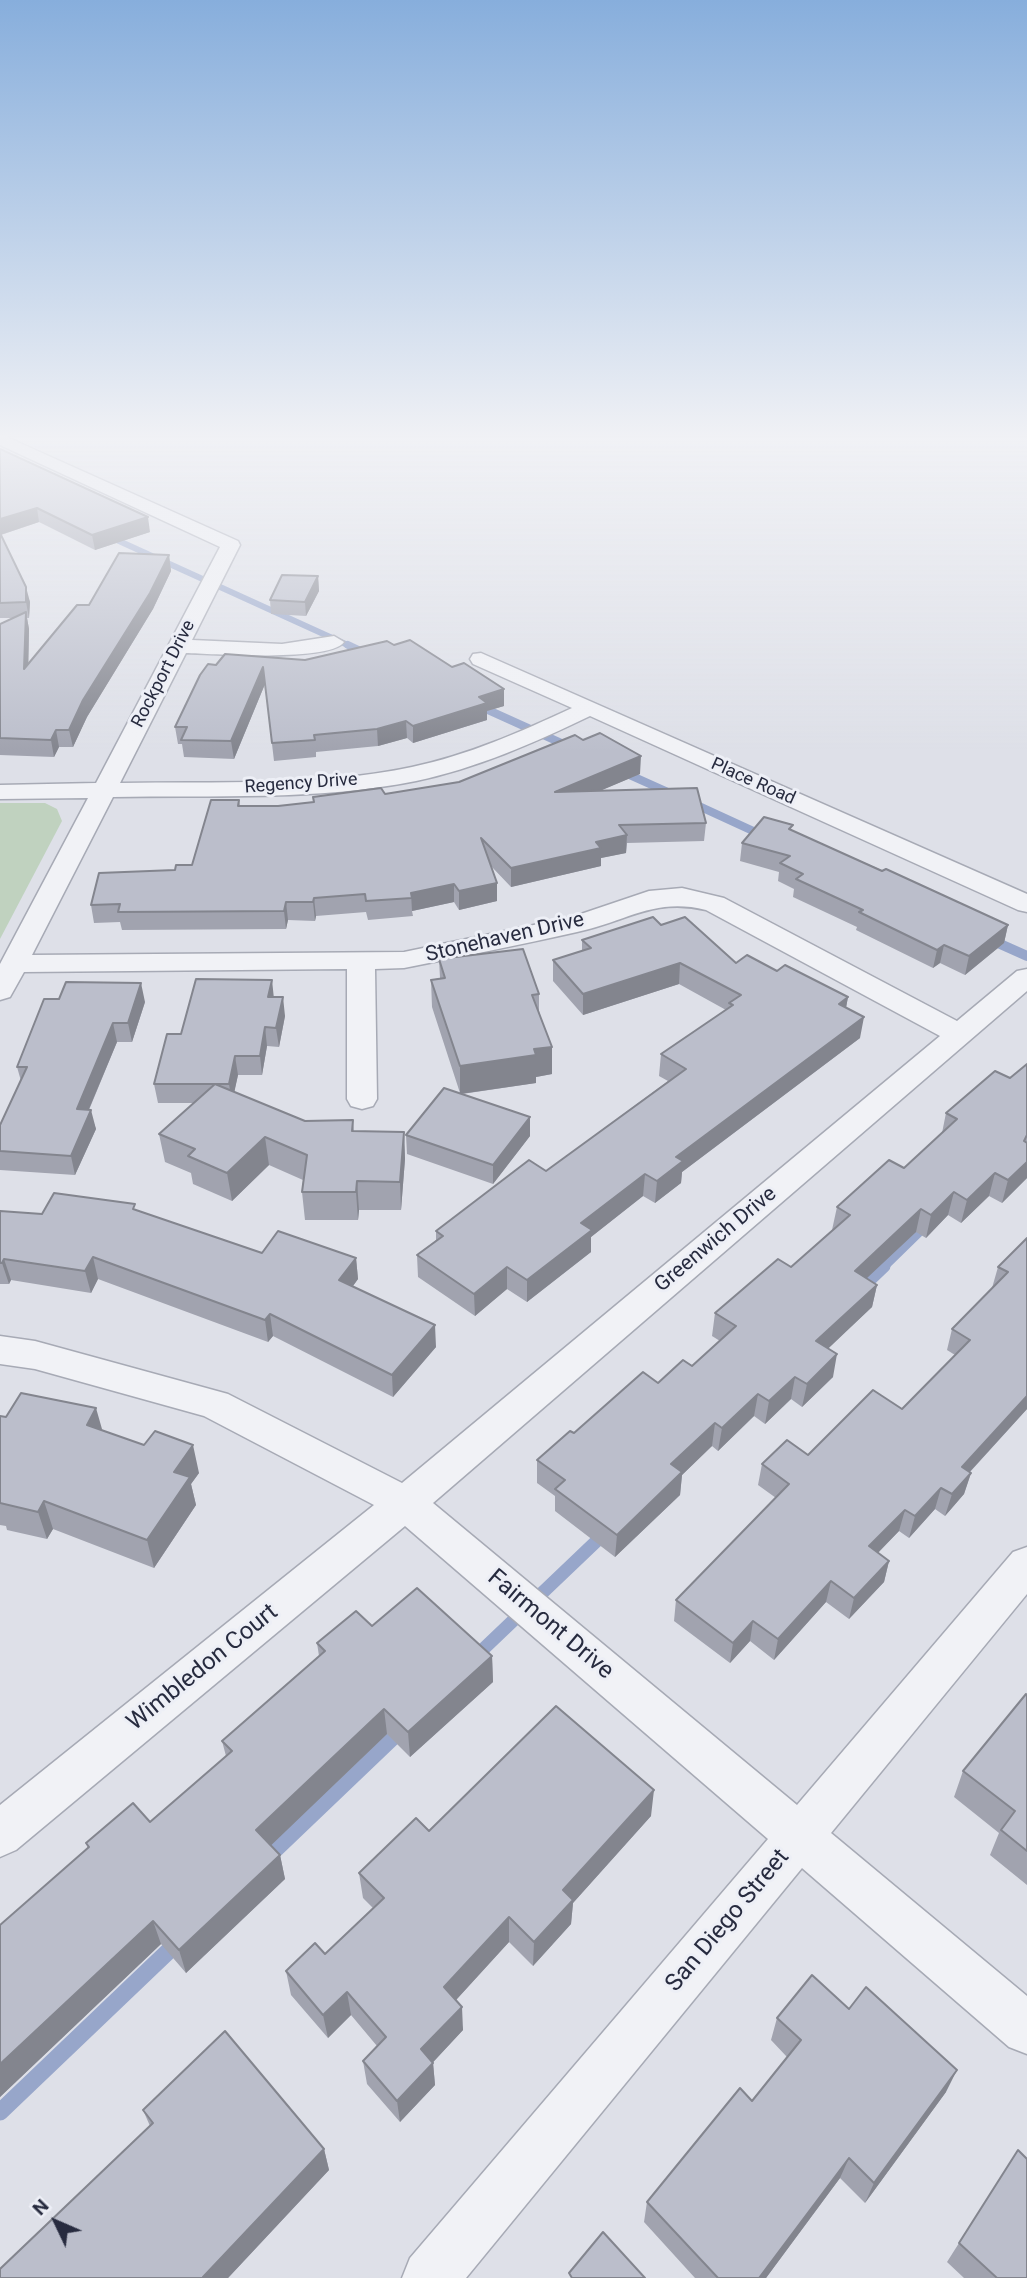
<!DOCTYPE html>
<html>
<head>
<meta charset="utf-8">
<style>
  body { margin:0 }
  #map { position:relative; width:1027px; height:2278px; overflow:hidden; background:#dee0e8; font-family:Roboto,sans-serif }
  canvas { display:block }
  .north { position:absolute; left:21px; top:2187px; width:70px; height:70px; -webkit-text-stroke:5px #edeff6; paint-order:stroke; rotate:314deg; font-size:19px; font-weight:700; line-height:28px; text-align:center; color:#272b3f }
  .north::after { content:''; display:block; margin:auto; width:24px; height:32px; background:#272b3f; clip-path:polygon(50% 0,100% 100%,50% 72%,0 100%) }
</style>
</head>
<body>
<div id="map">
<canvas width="1027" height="2278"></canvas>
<div class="north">N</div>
</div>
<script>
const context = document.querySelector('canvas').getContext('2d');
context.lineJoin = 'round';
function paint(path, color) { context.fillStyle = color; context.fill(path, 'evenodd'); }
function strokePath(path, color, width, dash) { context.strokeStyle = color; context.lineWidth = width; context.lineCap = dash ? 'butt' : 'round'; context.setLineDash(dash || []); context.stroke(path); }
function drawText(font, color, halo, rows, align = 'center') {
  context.font = font + ' Roboto,sans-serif'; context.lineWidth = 6; context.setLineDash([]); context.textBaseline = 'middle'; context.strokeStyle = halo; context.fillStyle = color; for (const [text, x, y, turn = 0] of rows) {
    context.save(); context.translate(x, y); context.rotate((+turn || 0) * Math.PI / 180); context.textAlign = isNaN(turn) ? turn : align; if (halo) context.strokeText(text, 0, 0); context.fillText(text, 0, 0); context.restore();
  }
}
paint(new Path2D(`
  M0 803H45L57 809 62 821 0 939Z`), '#c0d2bf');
strokePath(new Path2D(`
  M108 536 352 647`), '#97a6ca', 6);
strokePath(new Path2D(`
  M348 645 367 654
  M477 705 570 747
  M623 772 672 794
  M690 802 764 836`), '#97a6ca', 8);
strokePath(new Path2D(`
  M989 939 1027 956
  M882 1268 926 1225`), '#97a6ca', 10);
strokePath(new Path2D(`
  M860 1289 884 1266
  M475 1657 605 1533`), '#97a6ca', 13);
strokePath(new Path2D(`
  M266 1858 401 1729
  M0 2112 178 1942`), '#97a6ca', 17);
const minor = new Path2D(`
  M0 434 238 541 240 545 192 640 282 644 334 636 344 642C330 662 213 654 186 653L120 783C216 781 318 787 412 767 469 755 520 732 572 708L473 664 470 659 473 654 481 653 1027 894V912L1018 910 590 716C534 743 477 768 416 781 317 801 213 795 113 797L32 955 404 952 572 917 649 891 682 888 724 898 957 1021 1017 971 1027 969V991L433 1503 797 1805 1013 1552 1027 1547V1594L831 1833 1027 1996V2054L1009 2047 802 1868 466 2278H402L410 2258 768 1839 405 1526 16 1850 0 1857V1805L374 1505 204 1416 35 1369 0 1364V1336L35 1341 228 1394 402 1483 940 1036 706 910C654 897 626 922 577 932 520 945 462 956 404 968L375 969 377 1099 373 1106 362 1109 351 1106 347 1099V969L24 972 10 997 0 1000V964L88 798 0 799V785L96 783 220 547 0 445Z`);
strokePath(minor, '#a7aab5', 3);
paint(minor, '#f1f2f6');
paint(new Path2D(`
  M0 449 150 532 95 550 39 522 1 535 30 602 29 618H27L29 629 28 664 89 605 169 555 171 571 153 609 87 717 73 747H59L54 757 0 755V624L13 618H0Z
  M318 576 319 591 306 616 271 614 270 600Z
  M394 645 452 667 504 689V706L487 711V720L413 743 407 738 378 746 316 752V757L274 761 265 684 234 759 184 757 182 744H178L175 727 216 665 305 660Z
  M640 774 599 791 706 823 704 841 627 843 626 853 601 858V866L511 887 491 866 497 901 459 910 454 902 412 911 413 916 368 920 366 912 316 916 315 921 288 920 286 929 122 930 120 922 94 923 91 905 175 870 192 865 239 800 240 806H278L314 802 313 797 385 794Z
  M792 831 1008 925 1004 943 965 975 940 963 933 968 856 930 857 927 793 897 794 889 778 881 779 872 740 861 742 843Z
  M661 925 736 963 777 971 848 997 846 1007 860 1038 682 1172 681 1183 655 1203 643 1196 591 1237V1252L527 1302 507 1289 475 1316 418 1277 417 1255 436 1240V1231L546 1171 668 1081 659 1076 661 1054 726 1010 679 984 583 1015 553 981V960L582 951V940Z
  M439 959 539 994V1011L552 1074 536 1077V1083L462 1094 530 1117V1136L493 1184 407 1154 406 1135 460 1093 432 1007 431 980 440 978Z
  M274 997 285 1016 279 1047 267 1046 262 1075H238L234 1092 305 1121 353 1120 354 1131 404 1132 405 1159 401 1210H359L358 1220H305L302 1192 303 1180 269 1165 232 1201 193 1184 191 1173 165 1162 159 1134 194 1103H158L154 1084 181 1034Z
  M145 1002 132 1042H117L89 1110 96 1129 75 1175 0 1170V1125L21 1081 17 1067Z
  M1027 1064V1178L1002 1203 989 1196 961 1223 948 1215 926 1238 916 1232 866 1278 877 1285 872 1307 828 1348 833 1377 802 1407 791 1399 765 1424 754 1416 718 1451 712 1446 682 1475 680 1495 615 1557 555 1511V1496L537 1483V1460L574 1433 658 1383 692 1366 720 1341 712 1336 715 1313 791 1267 832 1230 837 1207 904 1168 942 1133 946 1113 1010 1078Z
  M137 1210 262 1253 356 1258 358 1279 353 1286 436 1347 393 1397 273 1336 268 1342 98 1279 91 1293 11 1280 9 1284H0V1211L42 1214Z
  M1027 1238V1409L970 1472 971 1473 964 1494 945 1516 935 1509 909 1538 899 1531 878 1553 889 1561 884 1582 849 1619 826 1602 774 1660 750 1641 730 1663 674 1621 676 1600 776 1498 758 1485 762 1464 808 1455 902 1409 955 1355 947 1350 952 1329 992 1288 998 1267Z
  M0 1416 6 1417 102 1431 199 1473 191 1484 196 1505 154 1568 53 1529 47 1539 7 1530 6 1526 0 1525Z
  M372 1626 492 1656 493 1682 410 1757 387 1734 271 1845 280 1855 285 1879 186 1973 161 1944 0 2097V1925L88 1849 86 1843 150 1822 226 1756 222 1741 319 1656 317 1643Z
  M1027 1695V1885L990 1855 999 1833 954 1797 963 1771Z
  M651 1816 573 1903 571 1924 533 1966 509 1942 456 2000 463 2030 433 2062 435 2085 400 2122 367 2084 363 2061 377 2046 351 2015 328 2038 291 1995 286 1971 325 1954 373 1908 363 1898 359 1873 429 1831Z
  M849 2009 946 2092 865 2203 840 2178 766 2278H695L644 2222 647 2202 752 2101 787 2057 771 2040 777 2018Z
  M143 2110 324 2149 329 2170 228 2278H0L150 2126Z
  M1018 2150 1027 2278H964L947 2262Z`), '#a1a3af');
paint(new Path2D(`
  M37 508 39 522 0 535V519Z
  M148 517 150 532 95 550 92 535Z
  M169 555 171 571 153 609 87 717 73 747 69 730 83 700Z
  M318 576 319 591 306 616 305 602Z
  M26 587 30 602 29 618 26 602Z
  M26 612 29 629 28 686 24 669Z
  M263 667 265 684 234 759 231 741Z
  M504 689V706L487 711V720L413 743V726L479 697Z
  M406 721 407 738 378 746 377 729Z
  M56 730 59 747 54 757 51 740Z
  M641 756 640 774 555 810V792Z
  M627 835 626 853 601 858V866L511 887V868L596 842Z
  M497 883V901L459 910V891Z
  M454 884V902L412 911 411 893Z
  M314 898 316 916 315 921 313 902Z
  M286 902 288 920 286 929 284 911Z
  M1008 925 1004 943 965 975 969 956Z
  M944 945 940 963 933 968 937 950Z
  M680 963 679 984 583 1015V994Z
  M272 980 274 999 268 997Z
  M141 983 145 1002 132 1042 128 1023Z
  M283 997 285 1016 279 1047 276 1028Z
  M848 997 844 1019 839 1004Z
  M864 1017 860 1038 682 1172 681 1183 655 1203 657 1181 676 1157Z
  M113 1023 117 1042 81 1128 77 1109Z
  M265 1027 267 1046 262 1075 260 1056Z
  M552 1047V1074L536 1077V1083L460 1094V1066L534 1049Z
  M235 1056 238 1075 232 1103 229 1084Z
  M91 1110 96 1129 75 1175 71 1156Z
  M530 1117V1136L493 1184V1165Z
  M404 1132 405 1159 401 1210 400 1182Z
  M265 1137 269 1165 232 1201 227 1173Z
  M1027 1162V1178L1002 1203 1008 1180Z
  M995 1173 989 1196 961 1223 967 1200Z
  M645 1174 643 1196 591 1237V1252L527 1302V1280L581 1223Z
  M357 1181 359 1210 358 1220 356 1192Z
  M954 1192 948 1215 926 1238 931 1215Z
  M921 1209 916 1232 850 1294 855 1271Z
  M93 1257 98 1279 91 1293 85 1271Z
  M356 1258 358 1279 342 1301 339 1280Z
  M4 1259 11 1280 9 1284 2 1263Z
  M507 1267V1289L475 1316 474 1294Z
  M877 1285 872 1307 812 1364 816 1341Z
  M270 1314 273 1336 268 1342 265 1320Z
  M435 1325 436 1347 393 1397 392 1375Z
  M837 1354 833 1377 802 1407 807 1384Z
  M795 1377 791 1399 765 1424 769 1401Z
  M758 1394 754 1416 718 1451 722 1428Z
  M1027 1396V1409L955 1488 962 1467Z
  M96 1408 104 1436 87 1425Z
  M715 1423 712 1446 682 1475 680 1495 615 1557 617 1535 671 1464Z
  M193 1445 199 1473 191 1484 196 1505 154 1568 147 1540 174 1472Z
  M971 1473 964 1494 945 1516 952 1494Z
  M941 1488 935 1509 909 1538 915 1516Z
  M44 1501 53 1529 47 1539 38 1512Z
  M905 1510 899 1531 864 1567 869 1546Z
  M889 1561 884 1582 849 1619 854 1598Z
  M831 1581 826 1602 774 1660 778 1639Z
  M753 1621 750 1641 730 1663 733 1643Z
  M492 1656 493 1682 410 1757 408 1732Z
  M384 1709 387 1734 262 1854 256 1830Z
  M654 1790 651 1816 573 1903 571 1924 533 1966 534 1942 563 1890Z
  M280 1855 285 1879 186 1973 179 1950Z
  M509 1917V1942L446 2011 444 1987Z
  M153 1921 161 1944 0 2097V2064Z
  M347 1992 351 2015 328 2038 323 2015Z
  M462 2007 463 2030 424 2072 421 2049Z
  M433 2063 435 2085 400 2122 397 2101Z
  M957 2070 946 2092 865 2203 874 2183Z
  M324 2149 329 2170 228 2278H204L203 2277Z
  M849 2158 840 2178 766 2278H759Z`), '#83858e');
const building = new Path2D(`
  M0 449 148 517 92 535 37 508 0 519Z
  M0 533 26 587V602L0 603Z
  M119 553 169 555 150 593 83 700 69 730H56L51 740 0 738V624L26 612 24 669 77 605H89Z
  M282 575 318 576 305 602 270 600Z
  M410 640 452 667 464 663 504 689 479 697 487 703 413 726 406 721 377 729 314 735 315 740 272 743 263 667 231 741 181 740 187 727H175L200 675 208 664 216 665 225 654 305 660 387 641 394 645Z
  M600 733 641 756 555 792 697 788 706 823 619 825 627 835 596 842 601 848 511 868 481 838 497 883 459 891 454 884 411 893 412 898 366 901 365 894 314 898 313 902H286L284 911 118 912 120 904 91 905 99 873 175 870 176 865H192L211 800H239L238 806H278L314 802 313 797 381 788 385 794 459 782 575 735 583 740Z
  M764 817 793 825 789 829 882 871 886 869 1008 925 969 956 944 945 937 950 859 912 863 910 796 879 803 874 780 863 790 856 742 843Z
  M653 917 661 925 685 917 736 963 747 955 777 971 785 965 848 997 839 1004 864 1017 676 1157 683 1161 657 1181 645 1174 581 1223 592 1230 527 1280 507 1267 474 1294 417 1255 443 1236 436 1231 529 1160 546 1171 686 1069 661 1054 733 1005 729 1003 741 995 680 963 583 994 553 960 591 948 582 940Z
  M523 949 539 994 532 995 552 1047 534 1049 536 1055 460 1066 431 980 445 978 439 959Z
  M196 979 272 980 268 997H283L276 1028 265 1027 260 1056H235L229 1084H154L167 1034H181Z
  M66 982 141 983 128 1023H113L77 1109 91 1110 71 1156 0 1151V1125L27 1067H17L44 999H59Z
  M1027 1064V1135L1024 1141 1027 1143V1162L1008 1180 995 1173 967 1200 954 1192 931 1215 921 1209 855 1271 877 1285 816 1341 837 1354 807 1384 795 1377 769 1401 758 1394 722 1428 715 1423 671 1464 682 1472 617 1535 555 1489 565 1480 537 1460 570 1431 574 1433 643 1372 658 1383 683 1360 692 1366 736 1326 715 1313 778 1259 791 1267 850 1215 837 1207 889 1160 904 1168 957 1119 946 1113 995 1071 1010 1078Z
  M215 1084 305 1121 353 1120 352 1131 404 1132 400 1182 357 1181 356 1192H302L307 1155 265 1137 227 1173 188 1156 195 1149 159 1134Z
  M444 1088 530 1117 493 1165 406 1135Z
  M54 1193 135 1204 133 1209 262 1253 278 1231 356 1258 339 1280 435 1325 392 1375 270 1314 265 1320 93 1257 85 1271 4 1259 2 1263H0V1211L42 1214Z
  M1027 1238V1396L962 1467 971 1473 952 1494 941 1488 915 1516 905 1510 869 1546 889 1561 854 1598 831 1581 778 1639 753 1621 733 1643 676 1600 789 1484 762 1464 787 1440 808 1455 873 1390 902 1409 970 1340 952 1329 1008 1272 998 1267Z
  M21 1393 96 1408 87 1425 144 1445 155 1431 193 1445 174 1472 190 1477 147 1540 44 1501 38 1512 0 1503V1416L6 1417Z
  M417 1588 492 1656 408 1732 384 1709 256 1830 280 1855 179 1950 153 1921 0 2064V1925L89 1847 86 1843 133 1803 150 1822 232 1751 222 1741 325 1651 317 1643 356 1611 372 1626Z
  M1026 1694 1027 1695V1851L1001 1830 1015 1811 963 1771Z
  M556 1706 654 1790 563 1890 573 1900 534 1942 509 1917 444 1987 462 2007 421 2049 433 2063 397 2101 363 2061 386 2037 347 1992 323 2015 286 1971 315 1943 325 1954 384 1898 359 1873 416 1818 429 1831Z
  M812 1975 849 2009 866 1987 957 2070 874 2183 849 2158 759 2278H718L647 2202 740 2088 752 2101 801 2040 777 2018Z
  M225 2031 324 2149 203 2277 204 2278H0V2269L153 2123 143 2110Z
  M1018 2150 1027 2159V2278H997L959 2243Z
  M603 2232 645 2278H572L569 2273Z`);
paint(building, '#bbbecb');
strokePath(building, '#83858e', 2);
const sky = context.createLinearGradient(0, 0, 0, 752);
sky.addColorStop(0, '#87aedc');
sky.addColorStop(0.58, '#f0f1f5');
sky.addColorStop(1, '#f0f1f500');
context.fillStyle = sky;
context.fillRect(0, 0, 1027, 752);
drawText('18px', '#272b3f', '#edeff6', [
  ["Rockport Drive",164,674,-63],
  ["Place Road",753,782,24],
  ["Regency Drive",301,784,-4]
]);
drawText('21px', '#272b3f', '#edeff6', [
  ["Stonehaven Drive",505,938,-13],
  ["Greenwich Drive",716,1240,-40]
]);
drawText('24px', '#272b3f', '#edeff6', [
  ["Fairmont Drive",550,1625,40],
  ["Wimbledon Court",203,1668,-39],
  ["San Diego Street",728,1921,-50]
]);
</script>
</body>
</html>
